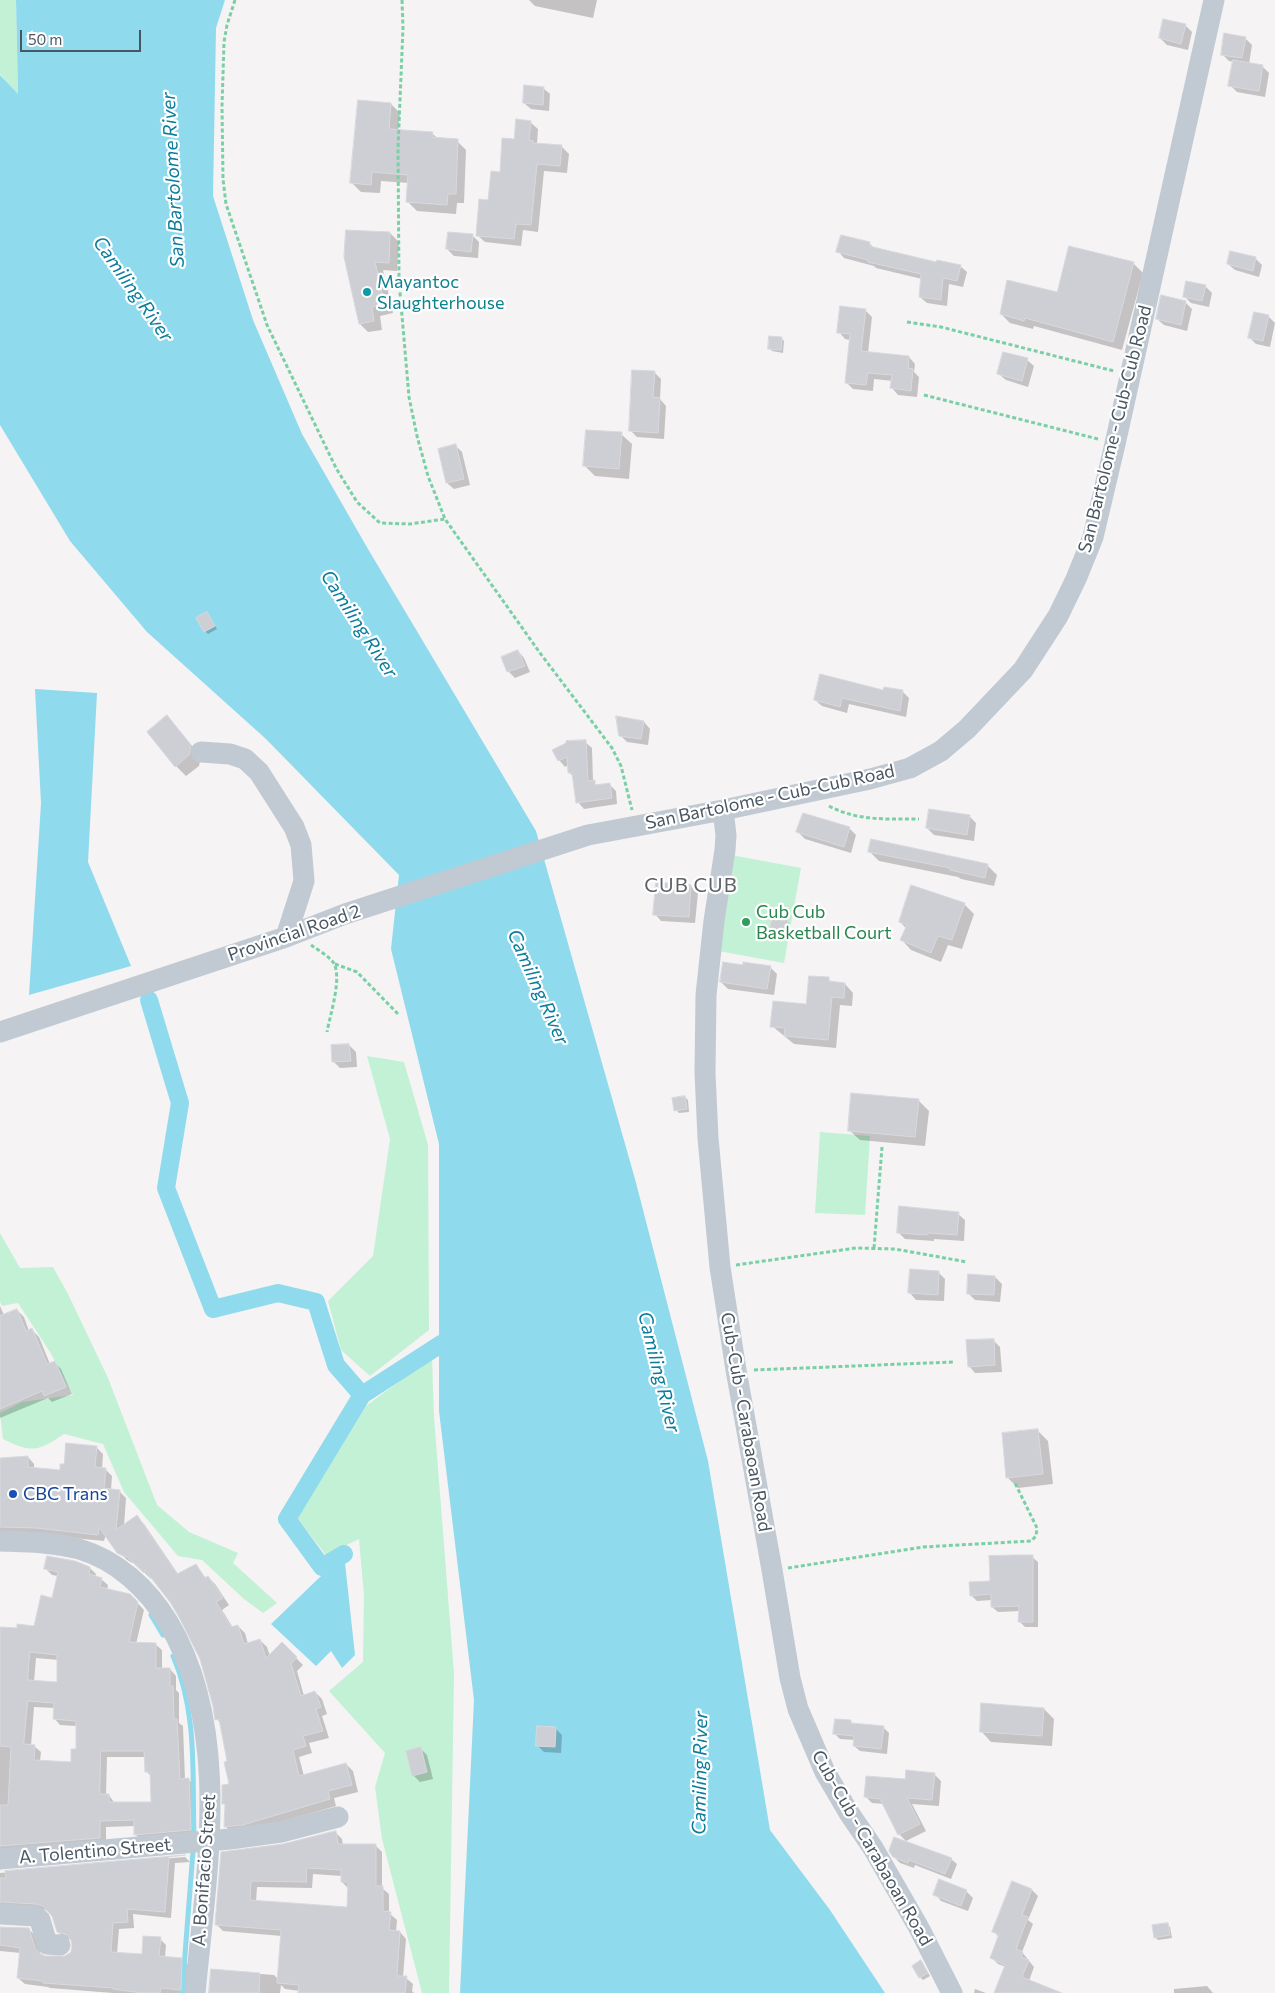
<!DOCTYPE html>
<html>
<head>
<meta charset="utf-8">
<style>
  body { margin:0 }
  #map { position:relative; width:1275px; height:1993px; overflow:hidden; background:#f5f3f3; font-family:Commissioner,sans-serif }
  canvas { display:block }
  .scale { position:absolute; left:20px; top:30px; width:121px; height:22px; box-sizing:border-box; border:2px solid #4a5661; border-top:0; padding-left:6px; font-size:15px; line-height:18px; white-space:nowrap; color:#4a5661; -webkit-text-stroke:4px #fff; paint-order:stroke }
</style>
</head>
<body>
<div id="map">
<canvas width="1275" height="1993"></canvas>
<div class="scale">50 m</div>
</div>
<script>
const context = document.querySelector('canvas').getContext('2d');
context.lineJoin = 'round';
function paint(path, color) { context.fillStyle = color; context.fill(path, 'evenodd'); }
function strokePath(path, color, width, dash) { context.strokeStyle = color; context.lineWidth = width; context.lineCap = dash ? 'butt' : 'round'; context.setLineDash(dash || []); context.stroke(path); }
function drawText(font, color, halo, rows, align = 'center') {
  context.font = font + ' Commissioner,sans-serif'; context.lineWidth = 4.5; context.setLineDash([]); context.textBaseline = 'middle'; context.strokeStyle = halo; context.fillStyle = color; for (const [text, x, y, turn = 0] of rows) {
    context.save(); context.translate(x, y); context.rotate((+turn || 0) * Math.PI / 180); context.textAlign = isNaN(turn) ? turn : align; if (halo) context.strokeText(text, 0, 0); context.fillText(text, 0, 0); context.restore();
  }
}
paint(new Path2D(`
  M0 0H16L18 95 0 74Z
  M731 855 801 868 784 963 713 950Z
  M367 1056 404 1062 428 1145 429 1330 370 1376 341 1350 328 1301 373 1256 390 1139Z
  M820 1132 870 1136 865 1215 815 1213Z
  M0 1233 20 1268 53 1267 68 1294 108 1378 157 1505 189 1532 238 1553 233 1563 277 1603 263 1613 244 1599 202 1560 178 1556 124 1492 103 1444 64 1434C37 1452 32 1453 3 1439L0 1413 22 1402 73 1395 50 1352 18 1303 2 1306 0 1302Z
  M432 1357 434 1417 454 1673 449 1993H422L382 1839 375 1787 385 1753 329 1691 363 1662 364 1595 359 1539 326 1555 297 1518 366 1406Z`), '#c3f1d5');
paint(new Path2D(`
  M16 0H225L216 28 213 196 253 320 302 434 368 549 536 831 635 1179 708 1461 770 1830 830 1910 885 1993H460L474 1700 439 1411V1144L391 949 399 875 266 739 147 632 70 541 0 425V75L18 94Z
  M35 689 97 693 88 862 131 966 29 995 41 803Z
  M344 1554 355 1655 342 1668 331 1651 316 1666 271 1624Z`), '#90daee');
paint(new Path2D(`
  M529 0H597L593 18 535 6Z
  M1185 25 1192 32 1188 50 1167 45 1160 38Z
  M1245 38 1252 45 1249 64 1262 66 1269 73 1265 97 1237 92 1230 85 1234 62 1229 61 1222 54Z
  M543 88 550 94 549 111 531 109 524 103Z
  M359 101 391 104 400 113 398 131 432 133 438 139 457 141 466 150 464 203H457L456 214 417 211 408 202 409 183 381 181 380 193 361 192 352 183Z
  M530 122 538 129 537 144 561 146 569 154 567 173 544 171 538 232 523 230 521 246 485 242 477 235 489 201 515 140Z
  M390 233 399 242 397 271 383 270 393 313 380 316 382 330 368 332 360 324 346 257Z
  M472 235 479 242 478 258 454 256 447 249Z
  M869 243 875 249 937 264 960 266 967 272 963 287 949 284 947 306 927 303 920 297 922 279 876 268 874 266 844 258 838 251Z
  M1231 252 1256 259 1262 265 1259 277 1235 270 1228 264Z
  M1133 263 1143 273 1122 350 1034 326 1033 329 1010 323 1001 314Z
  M1205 286 1212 293 1209 307 1191 303 1184 296Z
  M1185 302 1192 309 1187 331 1164 325 1157 319Z
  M865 310 872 317 868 353 909 357 915 364 914 372 919 377 917 397 898 395 892 388 893 381 874 379 873 391 853 389 846 382 850 340 845 339 839 332Z
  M1255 313 1269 317 1275 323 1270 347 1256 344 1250 338Z
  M781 338 784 341 783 353 772 351 769 348Z
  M1027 360 1034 366 1028 387 1006 380 999 374Z
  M654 372 661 379 660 399 666 406 664 439 637 437 631 431Z
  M621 434 632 444 629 479 595 476 585 466Z
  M456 446 462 452 470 485 454 489 447 483Z
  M207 613 217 629 208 634 205 631Z
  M518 651 524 658 530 672 515 678 509 672 503 658Z
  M884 691H902L909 698 906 717 849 704 847 713 822 706 815 700Z
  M167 717 201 756 199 766 186 776 176 766Z
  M644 722 650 729 648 745 627 742 620 735Z
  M585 742 592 748 593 782 598 786 609 784 616 791 617 804 584 809 578 802 574 778 569 772 568 765 565 767 559 760Z
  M804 814 850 829 856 835 851 853 805 839 798 832Z
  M970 817 976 823 974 841 934 835 927 828Z
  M870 852 987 865 997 875 994 886 961 879 958 877 879 861Z
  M691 886 698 893 695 923 661 921 655 914Z
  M964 904 974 914 962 949 948 945 941 962 911 950 902 940 906 928 900 922Z
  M787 921 790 924 787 940 773 937 770 934Z
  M744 967H770L777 974 774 995 728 989 721 982Z
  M828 979 833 983 845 984 853 993 852 1006 840 1005 836 1048 794 1044 772 1026 808 1005Z
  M349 1045 356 1052 357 1067 340 1068 333 1061Z
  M685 1097 688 1100 689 1112 679 1113 676 1110Z
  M918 1100 929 1111 925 1146 860 1140 849 1130Z
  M958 1214 965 1220 964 1241 934 1239V1241L905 1239 898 1232Z
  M938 1272 945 1279 944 1301 916 1300 910 1293Z
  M995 1277 1002 1284 1000 1302 975 1300 968 1293Z
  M0 1306 4 1315 17 1310 24 1317 29 1331 32 1330 39 1337 50 1364 54 1362 61 1369 72 1394 52 1402 48 1398 0 1418Z
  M993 1340 1000 1347 1002 1372 975 1373 969 1366Z
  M1037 1430 1048 1441 1053 1484 1018 1488 1008 1478Z
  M96 1447 103 1454 102 1469H105L112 1476 111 1490 119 1491 126 1498 124 1526 137 1517 144 1524 178 1574 196 1566 206 1578 208 1577 215 1584 229 1605 222 1610 233 1628 238 1626 245 1633 248 1644 260 1640 267 1647 270 1656 282 1644 303 1665 297 1671 304 1696 315 1692 322 1699 327 1714 322 1716 329 1738 309 1743 312 1753 299 1757 304 1776 346 1764 353 1771 358 1792 334 1798 336 1806 250 1831 232 1833 225 1826 226 1806 224 1803 231 1785 228 1762 221 1724 217 1719 201 1659 180 1614 152 1577 151 1579 134 1562 132 1563 126 1559 106 1534 104 1541 43 1535 0 1533V1459L28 1457 34 1464V1469L61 1471 65 1465Z
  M1032 1557 1038 1562V1627H1025L1020 1622V1611L998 1612 992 1607V1600L977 1601 971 1595Z
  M45 1568H90L96 1574 95 1577 101 1579 108 1585 107 1590 132 1597 144 1610 136 1644H155L162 1650V1670L170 1669 176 1676V1690L179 1693V1723L183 1726 185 1780 188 1779 195 1786 196 1836 142 1841 135 1834V1826L106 1827V1844L0 1855V1628L18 1630 35 1627 53 1600 58 1576 52 1575ZM36 1658 59 1660 58 1684 34 1682ZM34 1707 55 1708 54 1718 60 1725 77 1726V1750L72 1763 40 1761 41 1752 34 1746H31ZM107 1757H146L147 1772 152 1777 153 1803 115 1804 109 1795H106Z
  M1044 1709 1054 1719 1052 1746 991 1742 981 1731Z
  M850 1721 853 1724 883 1727 889 1733 887 1754 860 1751 854 1746 855 1740 840 1739 834 1733Z
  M555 1728 562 1735 561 1753 544 1752 537 1745Z
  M421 1749 427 1755 433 1779 420 1782 413 1775Z
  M935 1775 941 1781 939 1806 912 1804 926 1831 906 1841 899 1834 885 1804 872 1803 866 1797 906 1781Z
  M335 1832 342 1839 343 1845 376 1846 382 1852V1888L389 1894V1913L397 1920 396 1932H400L406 1939 403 1977 406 1978 413 1984 412 1991 414 1993H299L300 1991 285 1989 281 1985 280 1993H210L212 1970 274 1975 279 1980 282 1936 223 1931 216 1924 222 1853 283 1846ZM313 1874 342 1876V1882L349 1889 348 1909 256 1902 257 1887 312 1888Z
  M185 1857 190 1862 175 1863 171 1918 133 1914 134 1928 119 1929 117 1954 143 1956 160 1939 166 1945 165 1957 182 1959 188 1965 187 1993H113L50 1988 48 1987 25 1984 18 1978 21 1953 0 1951V1928L29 1929 35 1936 41 1956 65 1958 71 1953 73 1940 64 1938 58 1932 53 1915 50 1912 43 1909 0 1910V1873Z
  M894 1857 951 1859 957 1864 951 1879 915 1865 914 1868 900 1863Z
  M1032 1890 1038 1896 1028 1920 1033 1924 1022 1952 1034 1967 1029 1981 1050 1993H996L1006 1967 998 1964 992 1958 999 1937 993 1931Z
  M966 1891 973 1898 968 1911 941 1901 935 1894Z
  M1167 1924 1170 1927 1172 1938 1158 1940 1155 1937Z
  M921 1961 930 1976 923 1980 920 1977Z
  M1207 1986 1213 1993H1174V1989Z
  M975 1989 986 1993H974Z`), '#0003');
strokePath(new Path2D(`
  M151 1615 163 1635
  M173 1656C198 1713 192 1777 194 1837
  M182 1993 193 1851`), '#90daee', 5);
strokePath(new Path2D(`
  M149 1000 180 1103 166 1188 213 1309 278 1293 316 1302 336 1365 362 1395 441 1344
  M344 1554 322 1567 287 1519 362 1395`), '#90daee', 18);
const building = new Path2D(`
  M1163 19 1186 24 1181 44 1159 38Z
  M1224 33 1246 37 1242 58 1221 55Z
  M1233 60 1263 65 1259 91 1228 86Z
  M524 85 544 87 543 105 523 103Z
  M358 100 391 103 389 129 433 132 432 137 458 139 456 194H448L447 205 406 202 408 175 372 172 371 185 350 183Z
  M516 119 531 121 529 140 533 141V143L562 145 560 166 537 164 531 225 516 224 514 239 476 236 479 199 488 200 491 171 500 172 502 138 514 139Z
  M346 230 390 232 389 263 375 262 385 305 372 307 374 321 359 324 344 257Z
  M448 232 473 234 471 252 446 249Z
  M841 235 870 242 869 246 936 262 937 260 961 265 957 281 943 278 941 300 919 297 921 274 868 262V260L836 252Z
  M1069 246 1134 262 1113 342 1025 318 1024 321 1000 314 1007 280 1057 292Z
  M1230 251 1256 257 1253 271 1227 264Z
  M1186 281 1206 285 1202 301 1183 297Z
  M1161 295 1186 301 1181 325 1156 319Z
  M840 306 866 309 861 351 909 356 908 368 913 369 911 391 890 388 892 375 868 373 866 385 845 383 850 334 837 333Z
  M1254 312 1269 315 1263 341 1248 338Z
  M769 336 782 337 781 350 768 349Z
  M1003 352 1028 358 1022 381 997 374Z
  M632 370 655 371 653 397 660 398 658 433 629 431Z
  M586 430 622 432 619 469 583 466Z
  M456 444 464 479 446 483 438 449Z
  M207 612 215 626 204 632 196 618Z
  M518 650 525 666 507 672 501 657Z
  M820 674 883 690 884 687 903 690 900 711 842 698 840 707 814 700Z
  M167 715 191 745 189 755 175 767 147 732Z
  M616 716 644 721 641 739 619 736Z
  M586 740 588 781 595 780V785L610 783 612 798 576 803 572 773H568L567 757 558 761 552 750 566 743V741Z
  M929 809 970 815 967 835 926 828Z
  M803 813 850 827 844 847 796 832Z
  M871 839 988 864 985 878 950 870V868L868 852Z
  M656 882 691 885 689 917 653 915Z
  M911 885 965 903 952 940 938 936 931 953 900 940 907 925 899 922Z
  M772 917 788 920 784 938 769 935Z
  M723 962 743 965V962L771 966 767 989 720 982Z
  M809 976 829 977V981L845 983 844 998 832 997 828 1040 784 1036 785 1028 770 1027 773 1001 806 1004Z
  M349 1044 351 1061 332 1062 331 1045Z
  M851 1093 919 1099 915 1137 848 1131Z
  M685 1096 687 1109 674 1111 672 1098Z
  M899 1206 959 1212 957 1235 928 1233 927 1235 897 1233Z
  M910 1269 939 1271 938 1295 908 1293Z
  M968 1274 995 1276 994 1295 967 1294Z
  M17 1309 26 1331 32 1328 47 1364 55 1361 66 1387 44 1396 42 1391 0 1409V1316Z
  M994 1339 995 1365 968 1367 966 1340Z
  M1038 1429 1043 1474 1006 1478 1002 1433Z
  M66 1443 97 1446 95 1467 106 1468 104 1488 120 1490 116 1530 137 1515 177 1574 196 1564 205 1578 208 1576 223 1598 216 1602 231 1627 238 1625 244 1644 260 1639 266 1658 282 1642 297 1657 291 1664 301 1696 315 1691 321 1707 316 1709 323 1731 303 1736 306 1746 293 1750 299 1776 346 1763 352 1785 328 1791 330 1799 243 1825 224 1827 225 1804H222V1785L229 1784 224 1762 227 1761 219 1719 215 1720 213 1706 200 1659 179 1617 170 1602 145 1570 144 1573 126 1556 125 1557 117 1553 99 1527 98 1535 36 1528 0 1527V1458L28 1456V1467L60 1470V1464H64Z
  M1015 1555H1033V1622H1018L1019 1606 991 1607V1594L970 1596 969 1582 990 1581 989 1556Z
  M47 1556 75 1561 90 1567 89 1574 102 1578 100 1587 130 1594 138 1602 129 1642 156 1643V1668H170V1686H173L174 1719H177L180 1779 189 1778 191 1830 134 1835V1820L100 1821V1838L0 1846V1805H8L11 1747 0 1746V1627L17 1628V1624L34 1626 41 1595 52 1598 58 1572 44 1569ZM30 1652 57 1655V1682L28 1680ZM28 1701 54 1703 53 1719 76 1721V1749H71V1762L34 1760 35 1745 24 1744ZM101 1751H144L145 1772H150L151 1802H109V1794H100Z
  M981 1703 1044 1708 1042 1736 980 1732Z
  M835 1719 851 1720V1723L884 1726 881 1749 853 1746 854 1736 833 1734Z
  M537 1726 556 1727 555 1747 536 1746Z
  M421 1747 427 1772 412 1776 406 1751Z
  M906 1770 935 1773 932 1800 907 1798 920 1824 898 1835 880 1799 864 1797 866 1776 905 1779Z
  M336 1831 338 1844H376V1886H383V1911L391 1912 389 1930 400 1931 397 1976H407L405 1993H298L299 1985 277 1983 281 1930 215 1925 221 1852 283 1844ZM307 1868 341 1870V1882H348L347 1907 250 1900 251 1881 306 1882Z
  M894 1837 952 1858 945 1874 909 1860 908 1863 893 1857 889 1851Z
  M185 1855 169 1857 165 1912 127 1909 128 1922 113 1923 111 1952 142 1954 143 1936 161 1937 159 1956 182 1958 181 1990 161 1988 160 1993H142L113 1989V1988L43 1983V1981L17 1978 20 1948 0 1945V1927L29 1928 35 1948 39 1953 45 1956H65L71 1952 72 1945 71 1940 67 1935 57 1932 52 1916 43 1906 36 1904 0 1902V1878H6L5 1871Z
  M939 1879 967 1890 961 1906 933 1895Z
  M1012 1881 1032 1889 1022 1915 1028 1917 1016 1949 1023 1952 1021 1957 1029 1960 1022 1977 1062 1993H994L1005 1965 990 1958 999 1934 992 1932Z
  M1168 1923 1170 1935 1154 1938 1152 1925Z
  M921 1960 928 1973 919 1978 912 1966Z
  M211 1969 260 1973 259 1993H209Z`);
paint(building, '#cdcfd5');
strokePath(building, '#d7d9de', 1);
strokePath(new Path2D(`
  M235 0 227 25 224 42 222 106 223 179 226 204 267 325 336 468 357 502 380 523 410 524 445 519
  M402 0 403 28 398 148 399 281 409 397 417 436 428 476 445 519 540 653 612 748 621 766 632 810
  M907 322 941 327 1114 371
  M924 395 1098 439
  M829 806C857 821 887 819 919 819
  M311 945C318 950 327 955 333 962 343 976 330 1015 327 1032
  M335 964 357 972 398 1014
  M874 1248 882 1147
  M736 1265 856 1248 895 1249 967 1262
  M754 1370 953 1362
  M788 1568 923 1547 1031 1541 1036 1536 1037 1528 1015 1483`), '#7ad0a6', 3, [4, 2.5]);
strokePath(new Path2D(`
  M201 752 230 754 245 759 259 772 294 827 301 845 304 881 286 937
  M723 810 726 835 725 850 714 921 706 995 705 1073 708 1138 720 1267 736 1370 772 1570 790 1678 798 1709 825 1772 849 1813 873 1848 919 1928 952 1993
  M0 1032 286 937 345 914 588 835 723 810 870 779 910 768 941 751 967 729 1023 670 1058 616 1076 579 1093 537 1115 444 1214 0
  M0 1541C26 1542 54 1542 79 1549 117 1560 148 1589 168 1622 233 1731 206 1874 195 1993
  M0 1859 230 1839 281 1832 338 1817
  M0 1914 35 1916 40 1920 47 1944 60 1945`), '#c1cad2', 21);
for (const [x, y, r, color] of [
  [367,292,5,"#0f9aa8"],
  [746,922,5,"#2e9e5b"],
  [13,1494,5,"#1a4fb4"]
]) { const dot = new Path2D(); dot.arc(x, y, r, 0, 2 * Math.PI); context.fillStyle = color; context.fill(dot); strokePath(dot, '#fff', 2); }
drawText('18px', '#0d838f', '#fff', [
  ["Mayantoc",377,282],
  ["Slaughterhouse",377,303]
], 'left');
drawText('18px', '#4a5661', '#fff', [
  ["San Bartolome - Cub-Cub Road",1115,429,-76],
  ["San Bartolome - Cub-Cub Road",770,797,-12],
  ["Provincial Road 2",294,933,-19],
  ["Cub-Cub - Carabaoan Road",746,1422,80],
  ["Cub-Cub - Carabaoan Road",872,1848,60],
  ["A. Tolentino Street",95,1851,-5],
  ["A. Bonifacio Street",204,1870,-86]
]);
drawText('18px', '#27864d', '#fff', [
  ["Cub Cub",756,912],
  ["Basketball Court",756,933]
], 'left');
drawText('18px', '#164399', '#fff', [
  ["CBC Trans",23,1494]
], 'left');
drawText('italic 19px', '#0c7c9b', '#fff', [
  ["San Bartolome River",173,180,-93],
  ["Camiling River",133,289,55],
  ["Camiling River",359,624,57],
  ["Camiling River",538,987,66],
  ["Camiling River",659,1372,76],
  ["Camiling River",700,1773,-89]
]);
context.letterSpacing = '1px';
drawText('20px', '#5f6368', '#fff', [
  ["CUB CUB",691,885]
]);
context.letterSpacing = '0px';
</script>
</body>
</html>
